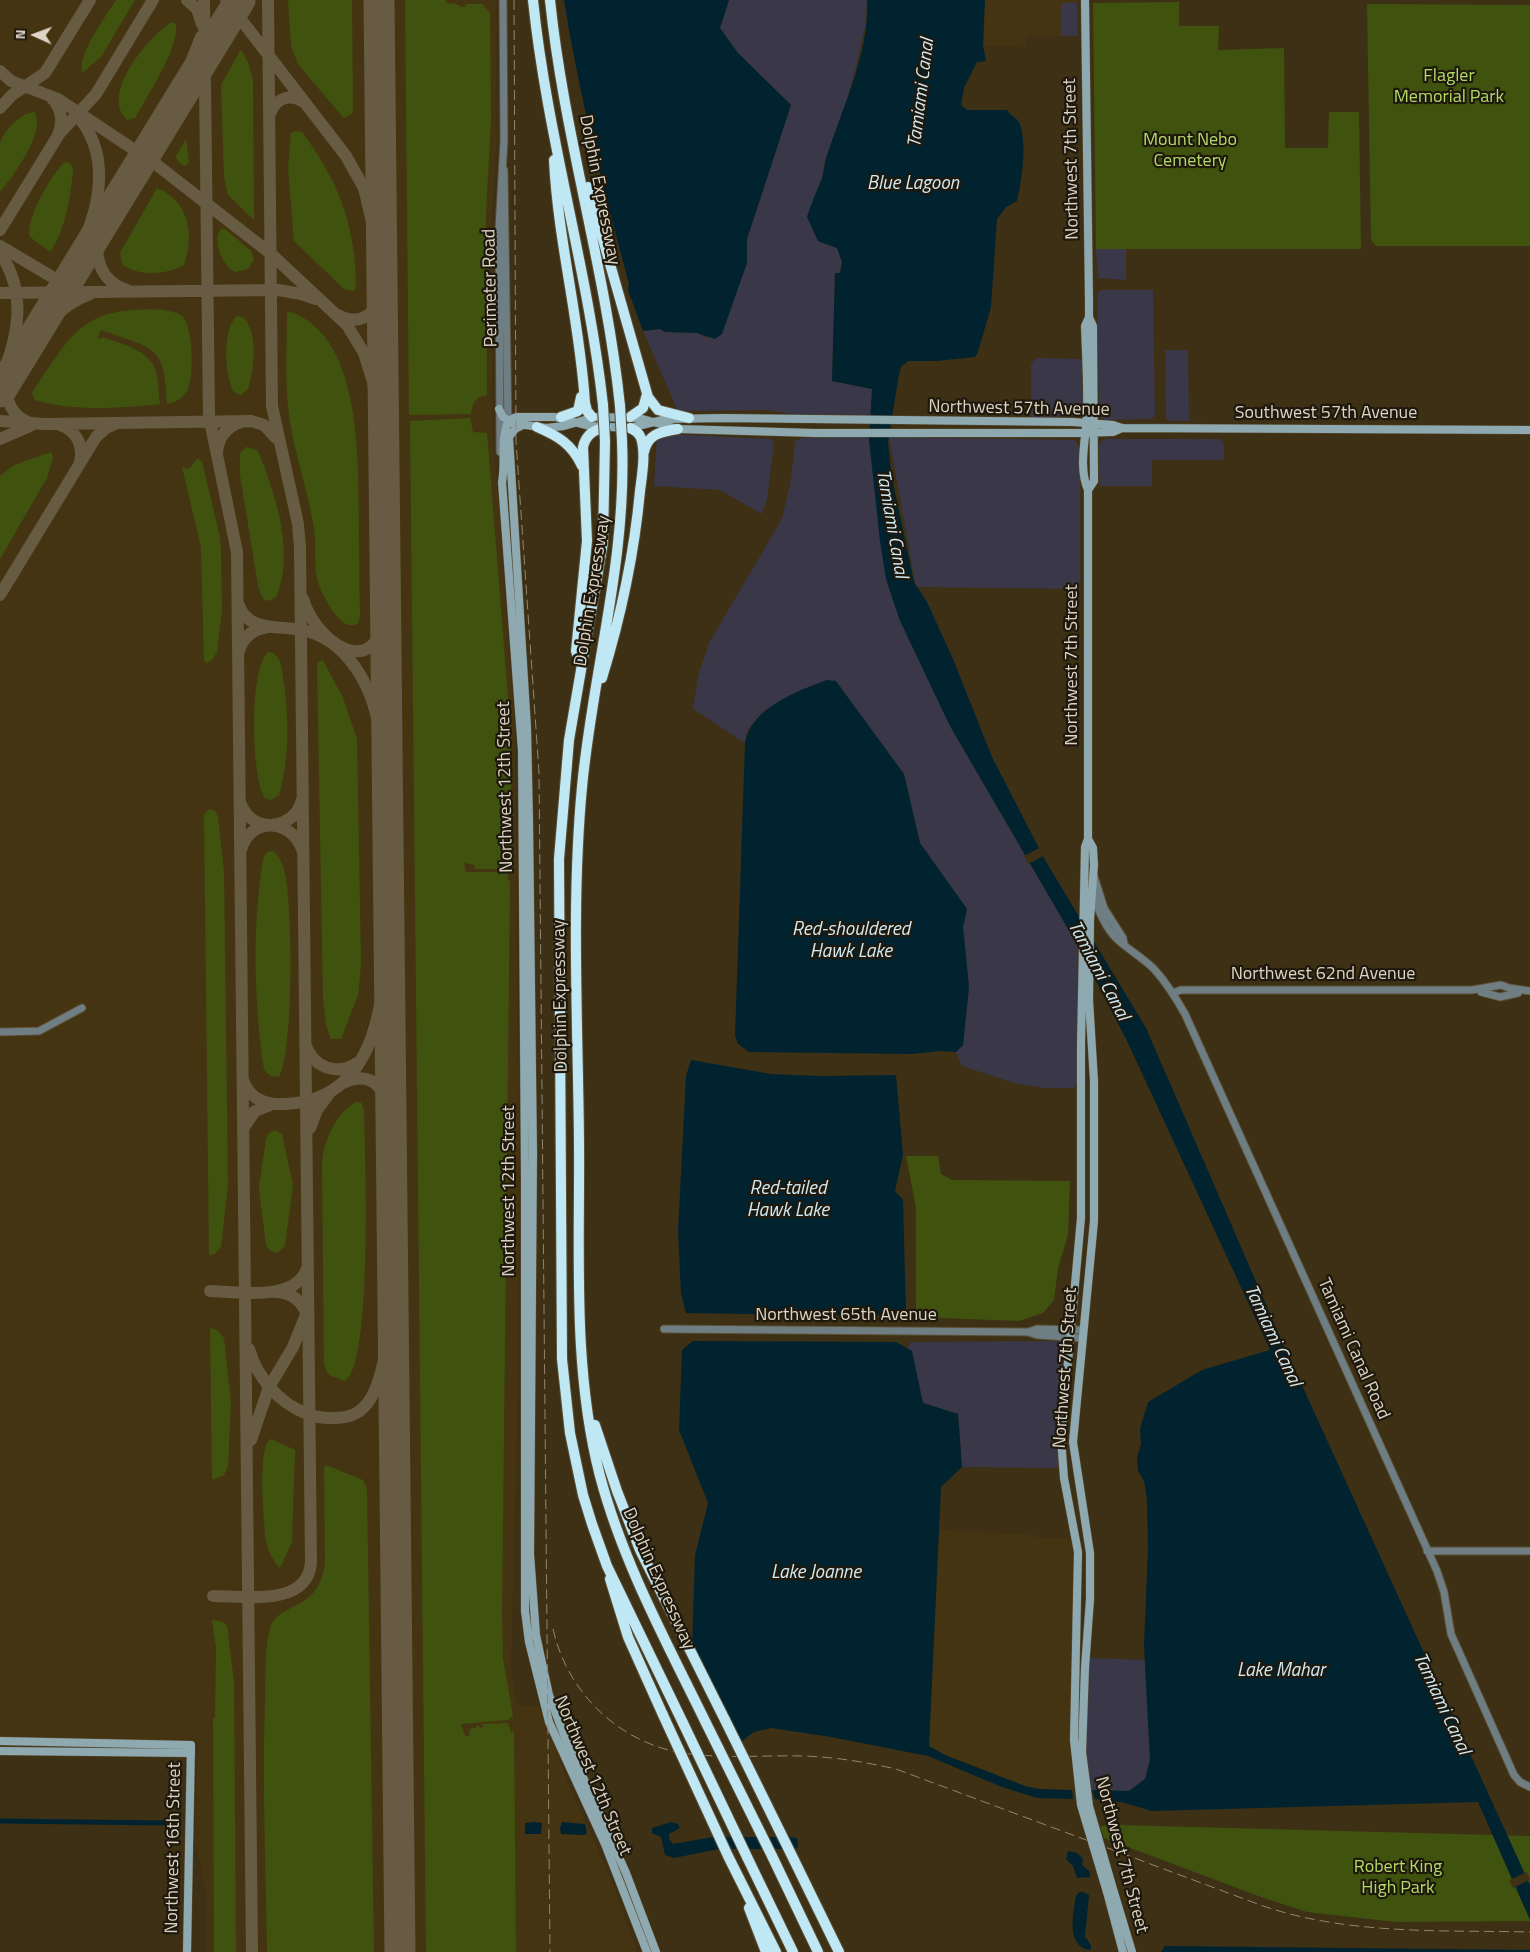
<!DOCTYPE html>
<html>
<head>
<meta charset="utf-8">
<style>
  body { margin:0 }
  #map { position:relative; width:1530px; height:1952px; overflow:hidden; background:#3d3015; font-family:"Titillium Web",sans-serif }
  canvas { display:block }
  .north { position:absolute; left:10px; top:10px; width:50px; height:50px; -webkit-text-stroke:4px #1f190d; paint-order:stroke; rotate:272deg; font-size:14px; font-weight:700; line-height:20px; text-align:center; color:#dcd4c5 }
  .north::after { content:''; display:block; margin:auto; width:18px; height:22px; background:#dcd4c5; clip-path:polygon(50% 0,100% 100%,50% 72%,0 100%) }
</style>
</head>
<body>
<div id="map">
<canvas width="1530" height="1952"></canvas>
<div class="north">N</div>
</div>
<script>
const context = document.querySelector('canvas').getContext('2d');
context.lineJoin = 'round';
function paint(path, color) { context.fillStyle = color; context.fill(path, 'evenodd'); }
function strokePath(path, color, width, dash) { context.strokeStyle = color; context.lineWidth = width; context.lineCap = dash ? 'butt' : 'round'; context.setLineDash(dash || []); context.stroke(path); }
function drawText(font, color, halo, rows, align = 'center') {
  context.font = font + ' "Titillium Web",sans-serif'; context.lineWidth = 4.5; context.setLineDash([]); context.textBaseline = 'middle'; context.strokeStyle = halo; context.fillStyle = color; for (const [text, x, y, turn = 0] of rows) {
    context.save(); context.translate(x, y); context.rotate((+turn || 0) * Math.PI / 180); context.textAlign = isNaN(turn) ? turn : align; if (halo) context.strokeText(text, 0, 0); context.fillText(text, 0, 0); context.restore();
  }
}
paint(new Path2D(`
  M729 0H867L866 22 855 71 842 117 825 160 823 175 807 217 818 241 837 248 842 262 839 273H835L832 381 872 389 871 415 793 414 766 410 678 411 643 331 660 329 665 332 697 333 707 338 747 263V239L791 105 738 53 720 28Z
  M1061 2H1077L1078 36H1061Z
  M1096 249H1126V280L1098 278Z
  M1103 290H1153L1155 415 1152 419 1104 420 1099 416 1097 296 1098 292Z
  M1165 350H1188L1189 421H1170L1166 418Z
  M1036 358 1082 359 1083 409 1079 416 1031 417V364Z
  M668 434 770 439 773 442V451L767 500 762 514 720 490 654 486 657 437Z
  M869 436 886 579 896 609 950 726 1078 946 1077 1084 1074 1088H1045L1014 1083 962 1066 956 1052 963 1045 969 987 963 927 967 909 920 843 904 774 813 685 765 710 747 730 745 743 693 709 698 676 709 643 782 519 791 480 795 441 802 438Z
  M889 437 1075 440 1080 449V589L916 587Z
  M1107 439H1220L1224 444V460H1152V486H1101L1099 485V445L1103 440Z
  M1061 1341 1064 1347 1058 1407V1468L962 1467 958 1414 923 1403 908 1348 911 1342Z
  M1090 1658 1145 1660 1150 1760 1145 1779 1129 1791 1089 1790 1085 1756Z`), '#3a3748');
paint(new Path2D(`
  M0 0H496V148L492 213V421L515 727 519 1135 517 1440 511 1667 517 1705 539 1706 571 1790 612 1882 637 1952H206L207 1908 202 1870 194 1842 198 1742 127 1743 0 1739Z
  M985 0H1077V2L1061 3V36H1026V47L983 46Z
  M939 1530 1036 1535V1538H1070L1073 1549 1074 1568 1070 1741 1074 1790 1056 1791 1025 1786 945 1755 929 1746Z`), '#453412');
paint(new Path2D(`
  M116 0H135L101 57 82 73C78 52 105 18 116 0Z
  M288 0H352L353 113 344 118 341 115 298 64 291 46Z
  M405 0H446V3L457 4 461 7H465L466 4H483L488 12 490 10 491 119 486 215 487 395C475 396 472 404 471 414L409 415Z
  M1179 2V26H1219L1218 50 1284 48 1285 148H1328L1329 112H1359L1361 249H1096L1093 3Z
  M1367 4 1530 5V246H1376L1371 240Z
  M172 22 176 24C179 49 147 96 135 118L128 120C98 97 149 35 172 22Z
  M240 51H242L248 63 253 80 254 220 228 195 224 176 221 85Z
  M34 112C47 130 13 177 0 192 0 178 0 158 0 144 3 131 21 113 34 112Z
  M295 131 302 132C339 182 355 224 356 286L354 291 344 289 294 241 288 168 291 133Z
  M186 139 189 163 184 166 177 160 176 156Z
  M65 162 70 163 73 168C71 196 66 229 50 252L30 237C24 221 52 173 65 162Z
  M157 188C190 202 194 235 184 265 165 275 139 277 122 264L120 253Z
  M221 229H225L251 251 254 260 248 269 236 272C224 268 211 241 221 229Z
  M165 310C171 312 178 312 183 317 193 328 194 375 188 389 184 397 176 403 167 404 165 343 153 349 101 330L97 338 101 339 102 337C119 343 149 350 155 369 159 379 158 393 160 404 119 408 75 412 35 400L32 393C74 330 83 306 165 310Z
  M287 311C362 332 358 459 359 521 359 553 359 585 360 616L358 623C342 636 322 594 318 582 313 565 317 547 314 529 308 488 292 448 288 407 285 375 287 343 287 311Z
  M237 316 243 317C259 333 254 370 248 389L241 395 235 393C224 379 222 328 237 316Z
  M470 418 473 432 487 433 511 735V869H475L474 865 464 863 466 872H508V882L510 880 502 1614 503 1658 513 1716 508 1720 461 1724 465 1736H469L470 1729 475 1728 478 1725 479 1727 483 1728V1725L479 1724 508 1723 511 1733 514 1730 516 1952H426L410 421Z
  M246 447 257 450 260 456C276 497 295 554 276 597L270 601 263 599 258 586 240 475V453Z
  M51 452 53 458 47 478 0 559V476L14 465Z
  M198 458 202 462 220 537 221 553 222 610 217 652 212 660 207 663 204 661 201 547 182 467 189 469Z
  M268 652 274 653 280 661C289 703 291 754 279 795L271 800 265 798C251 777 249 668 268 652Z
  M323 660 343 698 357 739 361 965 358 995 341 1039H331L326 1025 323 998 317 666 318 662Z
  M209 809 215 811 218 817 224 871 228 1186 221 1247 215 1254 209 1255 204 815Z
  M273 851C279 856 282 862 284 870 293 900 294 1052 279 1077L271 1076 264 1070C254 1001 252 928 263 859L267 852Z
  M356 1102 362 1103 364 1113C365 1153 373 1364 345 1381L329 1375 324 1365 322 1162C325 1138 335 1115 356 1102Z
  M275 1130 282 1134 293 1185 285 1246 277 1253 270 1251 266 1245 259 1188 266 1139 269 1133Z
  M906 1156H938L941 1174 952 1180 1070 1181 1068 1235 1058 1268 1054 1300 1043 1313 1019 1321 916 1317V1208Z
  M210 1328 217 1330 224 1338 231 1402 228 1466 224 1475 212 1480Z
  M271 1439 295 1450 292 1542 280 1568C274 1563 267 1548 266 1540 264 1524 257 1445 271 1439Z
  M326 1465 363 1480 367 1489 374 1952H267C266 1870 262 1787 265 1704 266 1681 264 1655 269 1632 276 1599 318 1616 325 1563L324 1468Z
  M212 1620 223 1622 227 1626 234 1681 236 1952H214L213 1718 215 1717 216 1648Z
  M1118 1825 1530 1836V1921L1396 1922 1307 1912 1261 1897 1104 1838 1100 1826Z`), '#3f530e');
paint(new Path2D(`
  M564 0H729L720 28 738 53 791 105 747 239V263L722 334 715 339 697 333 665 332 660 329 643 331 628 290 629 284C604 190 579 96 564 0Z
  M867 0H985L983 45 986 61 977 62 964 88 961 105 967 110H1007C1010 116 1017 117 1020 124 1027 145 1022 180 1017 201L1006 207 997 219 991 307 978 352 975 357 936 361H908L901 367 899 374 888 443 892 478 914 582 927 602 953 659 992 757 1045 860 1146 1028 1284 1346 1530 1885V1920L1478 1802 1152 1811 1121 1802 1095 1799 1092 1790 1129 1791 1145 1779 1150 1760 1144 1645 1148 1548 1147 1500 1144 1481 1138 1471 1137 1457 1141 1444 1140 1429 1148 1402 1202 1370 1270 1350 1128 1043 1078 946 950 726 900 621 886 579 880 541 869 440 872 389 832 381 835 273H840L842 262 837 248 818 241 807 217C811 203 817 191 822 178 824 172 824 165 826 159 841 110 870 53 867 0Z
  M827 680 836 681 904 774 920 843 967 909 963 927 969 987 963 1045 956 1052 939 1051 912 1054 749 1052 738 1044 735 1036 745 743C751 708 797 691 827 680Z
  M691 1060 771 1074 819 1076 896 1075 903 1155 895 1191 903 1200 906 1314 867 1316 686 1313 681 1294 678 1231 686 1076Z
  M693 1341 896 1342 912 1351 923 1403 958 1414 962 1467 941 1487 929 1746 945 1755 1025 1786 1039 1789 1072 1790 1073 1799 1037 1798 1002 1787 928 1756 831 1737 771 1728 754 1732 742 1741 692 1649 695 1555 708 1503 679 1430 682 1350Z
  M534 1822 542 1823 541 1834H525V1823Z
  M562 1822 585 1824 587 1833 584 1835 561 1834 560 1828Z
  M671 1822 678 1824 680 1828 669 1834V1839L673 1844 713 1837H789L797 1838 798 1847 796 1849H719L674 1858 665 1855 661 1837 652 1833V1828Z
  M1068 1851 1077 1853 1083 1859 1082 1865 1090 1872V1877L1077 1878 1073 1866 1066 1859Z
  M1083 1892 1089 1895 1085 1937 1091 1945V1949L1089 1950C1066 1946 1073 1913 1076 1896L1079 1892Z
  M1165 1946 1530 1950V1952H1161Z`), '#00232f');
paint(new Path2D(`
  M1041 847 1045 855 1028 864 1024 856Z
  M1527 1872 1530 1880 1513 1888 1509 1880Z`), '#3d3015');
strokePath(new Path2D(`
  M0 1821 168 1823`), '#00232f', 5);
strokePath(new Path2D(`
  M187 0 197 9 202 24
  M204 0 209 416 237 552 252 1952
  M226 0 346 156 364 188 375 234 383 350
  M0 71 11 81 58 99 157 165 270 253 347 325 364 353 373 382 377 407 384 505
  M50 96C61 107 64 121 58 135
  M0 108 12 95 45 73 90 0
  M171 112 201 37
  M270 114C276 97 291 93 305 103
  M101 227C92 254 99 281 127 290
  M0 230 59 134 96 94 153 0
  M0 246 69 287
  M0 253C28 293 18 339 0 381
  M0 293 278 290 301 294 316 299
  M338 315C357 325 372 318 379 299
  M34 336C67 275 134 181 77 115
  M8 383C5 401 12 416 30 423
  M0 394C25 358 46 309 90 294
  M0 421 45 424 251 421 264 425 276 438
  M60 425C76 430 84 445 80 462
  M0 439 30 426
  M217 453C218 437 226 427 241 422
  M0 595 96 437 106 428 115 424
  M303 599C316 642 373 682 385 617
  M238 603C248 636 285 623 310 632 329 638 344 651 355 667 389 714 383 782 387 837
  M239 651C243 636 254 629 268 627
  M240 802C245 816 255 824 269 825
  M272 825C287 823 298 815 302 800
  M241 850C250 817 290 818 302 849
  M306 1046C314 1068 338 1076 357 1063
  M243 1080C250 1100 266 1105 285 1104 391 1100 385 970 388 895
  M343 1083C376 1067 388 1095 391 1122
  M244 1127 255 1111 273 1104
  M310 1128 317 1110 329 1094
  M210 1291C238 1292 297 1302 307 1268
  M277 1292C292 1293 302 1301 307 1315
  M249 1349C257 1377 278 1402 305 1413 314 1417 322 1418 331 1418 343 1418 354 1417 363 1408 393 1380 391 1281 392 1241
  M251 1440 269 1387 293 1347 305 1317
  M213 1596C245 1596 307 1607 311 1563L300 548 298 524 272 406 268 0`), '#675b43', 12);
strokePath(new Path2D(`
  M379 0 400 1952
  M0 392 240 0`), '#675b43', 31);
const tertiary = new Path2D(`
  M504 170 508 424
  M500 452 499 229 504 140 503 0
  M1094 876 1104 908 1123 938 1124 943
  M1092 893C1098 909 1105 928 1118 940 1129 950 1143 958 1154 969 1167 983 1176 998 1185 1014L1437 1571 1444 1592 1451 1634 1514 1775 1520 1782 1530 1787
  M1481 992 1500 997 1518 993
  M1173 993 1181 990H1472L1501 985 1509 988 1530 991
  M0 1032 39 1031 82 1008
  M664 1329 1028 1332 1037 1329 1083 1330
  M1028 1332 1037 1335 1082 1338
  M1427 1551H1530`);
const secondary = new Path2D(`
  M1085 0 1089 302V317L1093 326 1094 481 1088 490
  M499 409 503 417 512 423 546 428 564 426 595 417 639 418 678 429 815 433H1072L1113 432 1122 428
  M508 421C500 441 506 462 502 482L522 751 525 1181V1611L529 1642 549 1722 605 1844 647 1952
  M508 421 516 417H555L589 426 630 428 666 419 724 418 1073 422 1113 425 1122 428 1530 430
  M521 426 515 429 509 437 527 728 529 821 533 1154 530 1554 536 1635 549 1695 564 1735 626 1873 656 1952
  M1088 839 1093 848 1094 865 1090 920 1089 1000 1094 1081V1221L1073 1442 1090 1553V1599L1085 1668 1082 1752 1089 1806
  M0 1741 191 1745 187 1952
  M0 1751 191 1753
  M1081 1805 1074 1740 1078 1552 1064 1478 1061 1439 1081 1218V1044L1085 847 1088 839V490C1078 467 1086 439 1087 414 1088 385 1086 355 1085 326L1089 317
  M1113 1889 1132 1952
  M1107 1892 1123 1952`);
const motorway = new Path2D(`
  M533 0C547 137 588 269 603 405
  M550 0C564 137 606 269 620 406
  M554 160C558 242 580 321 585 403L587 411 592 417
  M588 187 648 397 658 410 689 418
  M561 417 578 411 581 397
  M630 417 643 408 647 394
  M537 427C558 436 572 444 582 466
  M605 441 603 542 569 740 559 859 562 1359 570 1433 583 1495 592 1524 607 1566 683 1723
  M622 441C627 561 593 670 582 787 571 905 578 1024 579 1142 580 1252 572 1368 600 1476 623 1563 667 1643 706 1723
  M644 452C648 433 661 432 678 429
  M580 663 576 651 587 541 583 447C586 434 594 430 606 427
  M602 678C621 616 634 556 640 491 642 475 646 453 641 438 639 433 635 430 630 428
  M595 1425 617 1491 640 1550 725 1720
  M610 1579 628 1637 663 1715
  M728 1856 776 1952
  M772 1856 818 1952
  M747 1857 793 1952
  M794 1860 839 1952
  M749 1908 766 1952`);
strokePath(tertiary, '#5a4e35', 9);
strokePath(secondary, '#5a4e35', 9);
strokePath(motorway, '#5a4e35', 12);
strokePath(tertiary, '#6e7e83', 7);
strokePath(secondary, '#8fa9b1', 8);
strokePath(motorway, '#c0e7f4', 10);
strokePath(new Path2D(`
  M514 0 516 441 539 772 550 1952
  M553 1629C567 1692 618 1742 682 1753 721 1759 763 1755 803 1756 835 1757 865 1762 896 1769L1263 1906C1349 1935 1440 1930 1530 1932`), '#918671', 1, [10, 5]);
const secondaryBridge = new Path2D(`
  M1081 1805 1107 1892
  M1089 1806 1113 1889`);
const motorwayBridge = new Path2D(`
  M603 405 605 441
  M620 406 622 441
  M663 1715 728 1856
  M725 1720 794 1860
  M683 1723 747 1857
  M706 1723 772 1856`);
strokePath(secondaryBridge, '#5a4e35', 9, []);
strokePath(motorwayBridge, '#5a4e35', 12, []);
strokePath(secondaryBridge, '#8fa9b1', 8);
strokePath(motorwayBridge, '#c0e7f4', 10);
drawText('18px', '#b3da66', '#1f190d', [
  ["Flagler",1449,77],
  ["Memorial Park",1449,98],
  ["Mount Nebo",1190,141],
  ["Cemetery",1190,162],
  ["Robert King",1398,1868],
  ["High Park",1398,1889]
]);
drawText('18px', '#dcd4c5', '#1f190d', [
  ["Northwest 7th Street",1072,159,-91],
  ["Dolphin Expressway",599,190,79],
  ["Perimeter Road",491,288,-91],
  ["Northwest 57th Avenue",1019,409,1],
  ["Southwest 57th Avenue",1326,414],
  ["Dolphin Expressway",593,591,-81],
  ["Northwest 7th Street",1073,665,-90],
  ["Northwest 12th Street",506,787,-91],
  ["Northwest 62nd Avenue",1323,975],
  ["Dolphin Expressway",561,996,-91],
  ["Northwest 12th Street",510,1191,-90],
  ["Northwest 65th Avenue",846,1316],
  ["Tamiami Canal Road",1353,1349,66],
  ["Northwest 7th Street",1066,1368,-86],
  ["Dolphin Expressway",658,1579,66],
  ["Northwest 12th Street",592,1776,67],
  ["Northwest 16th Street",174,1848,-89],
  ["Northwest 7th Street",1121,1855,75]
]);
drawText('italic 19px', '#d0e9f3', '#1f190d', [
  ["Tamiami Canal",922,93,-83],
  ["Blue Lagoon",913,184],
  ["Tamiami Canal",891,524,80],
  ["Red-shouldered",851,930],
  ["Hawk Lake",851,952],
  ["Tamiami Canal",1098,971,62],
  ["Red-tailed",788,1189],
  ["Hawk Lake",788,1211],
  ["Tamiami Canal",1272,1336,65],
  ["Lake Joanne",816,1573],
  ["Lake Mahar",1281,1671],
  ["Tamiami Canal",1441,1704,65]
]);
</script>
</body>
</html>
